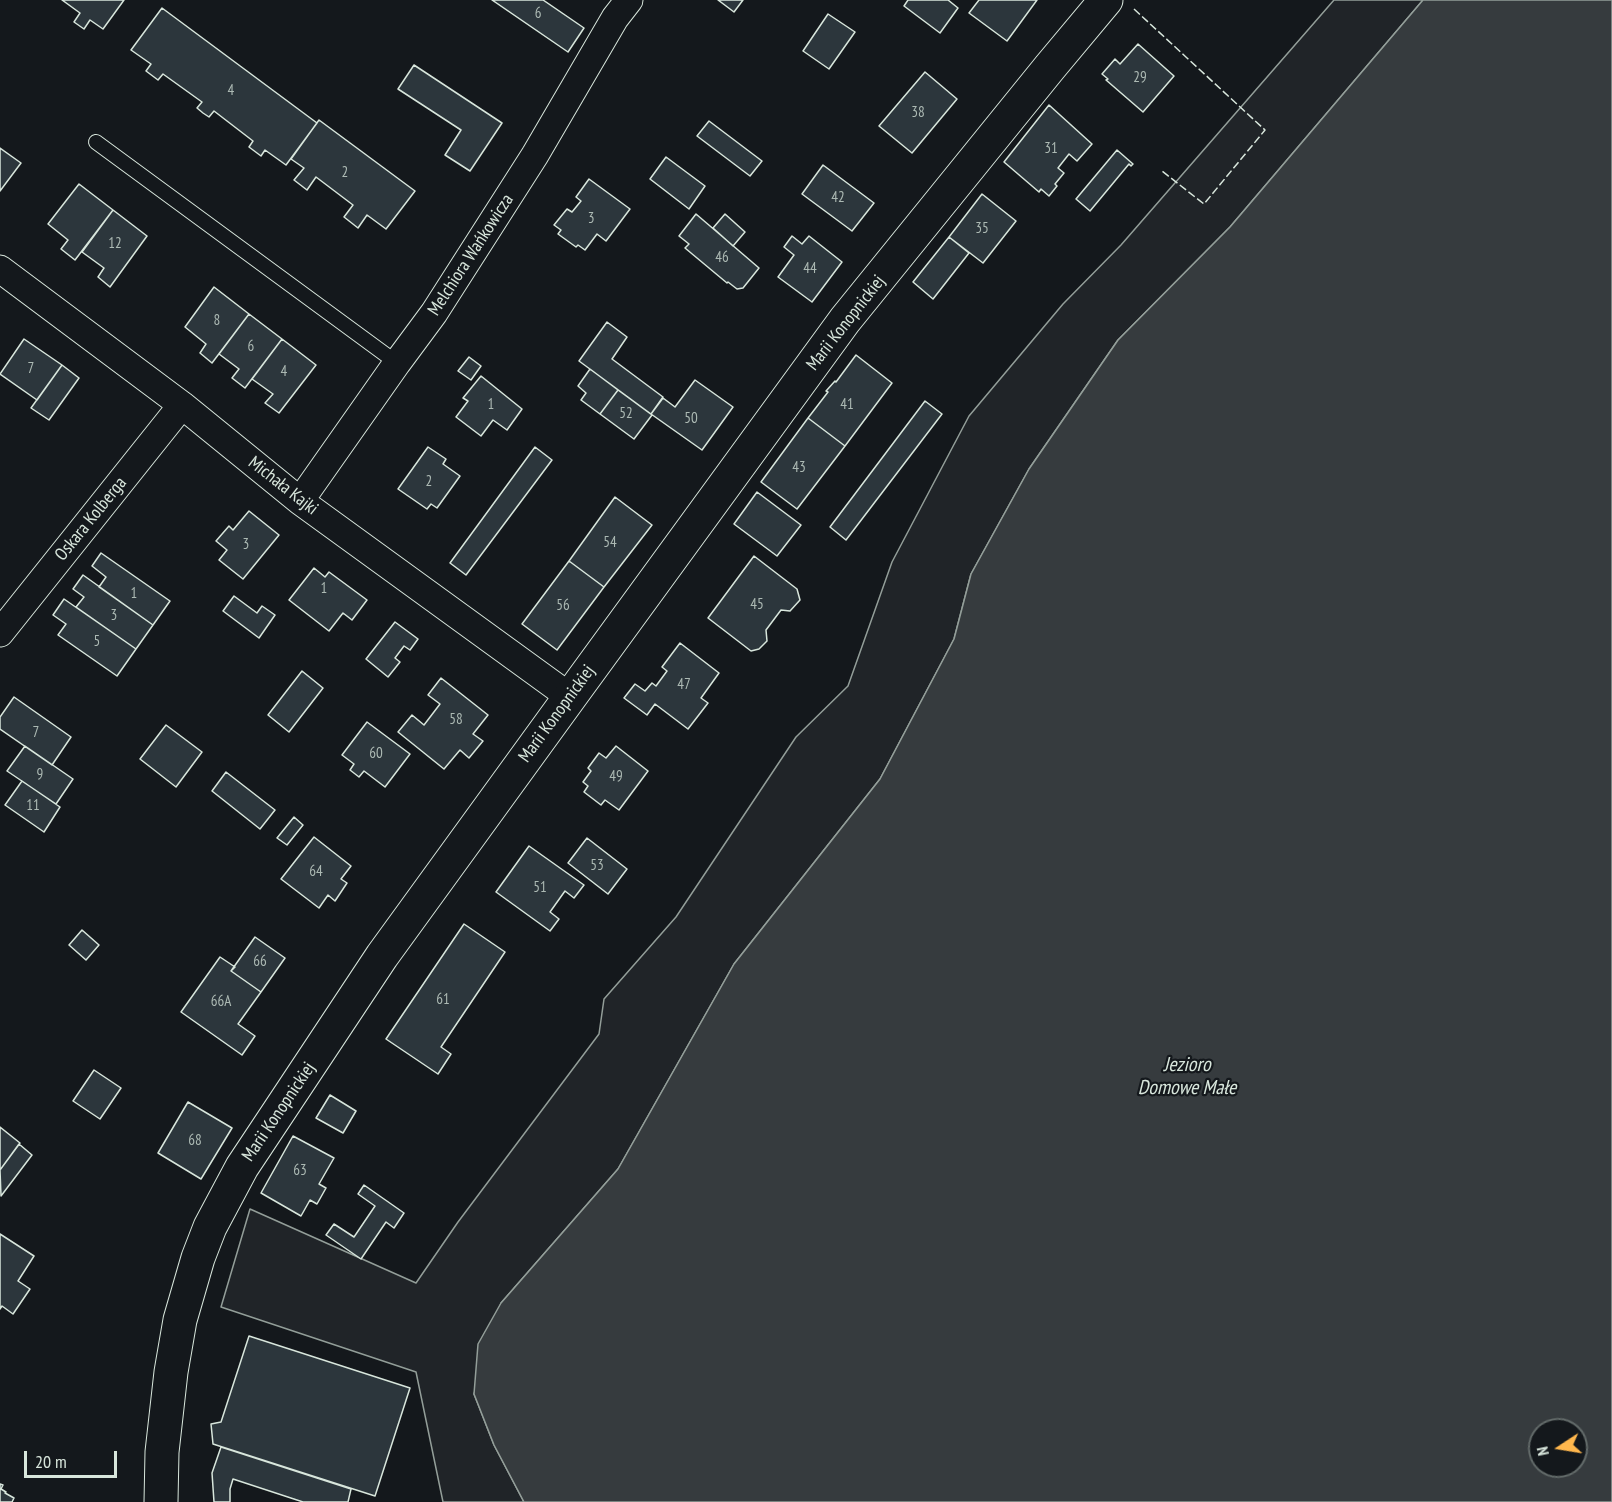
<!DOCTYPE html>
<html>
<head>
<meta charset="utf-8">
<style>
  body { margin:0 }
  #map { position:relative; width:1612px; height:1502px; overflow:hidden; background:#14181c; font-family:"PT Sans Narrow",sans-serif }
  canvas { display:block }
  .north { position:absolute; left:1528px; top:1418px; width:60px; height:60px; box-sizing:border-box; background:#14181c; border:2px solid #626a69; border-radius:50%; rotate:258deg; font-size:16px; font-weight:700; line-height:24px; text-align:center; color:#d8e6dc }
  .north::after { content:''; display:block; margin:auto; width:21px; height:27px; background:#ffb74d; clip-path:polygon(50% 0,100% 100%,50% 72%,0 100%) }
  .scale { position:absolute; left:24px; top:1451px; width:93px; height:27px; box-sizing:border-box; border:3px solid #d8e6dc; border-top:0; padding-left:8px; font-size:18px; line-height:21px; white-space:nowrap; color:#d8e6dc; -webkit-text-stroke:4px #14181c; paint-order:stroke }
</style>
</head>
<body>
<div id="map">
<canvas width="1612" height="1502"></canvas>
<div class="north">N</div>
<div class="scale">20 m</div>
</div>
<script>
const context = document.querySelector('canvas').getContext('2d');
context.lineJoin = 'round';
function paint(path, color) { context.fillStyle = color; context.fill(path, 'evenodd'); }
function strokePath(path, color, width, dash) { context.strokeStyle = color; context.lineWidth = width; context.lineCap = dash ? 'butt' : 'round'; context.setLineDash(dash || []); context.stroke(path); }
function drawText(font, color, halo, rows, align = 'center') {
  context.font = font + ' "PT Sans Narrow",sans-serif'; context.lineWidth = 4.5; context.setLineDash([]); context.textBaseline = 'middle'; context.strokeStyle = halo; context.fillStyle = color; for (const [text, x, y, turn = 0] of rows) {
    context.save(); context.translate(x, y); context.rotate((+turn || 0) * Math.PI / 180); context.textAlign = isNaN(turn) ? turn : align; if (halo) context.strokeText(text, 0, 0); context.fillText(text, 0, 0); context.restore();
  }
}
const green = new Path2D(`
  M1334 0H1423L1230 227 1118 340 1029 469 971 574 954 639 880 779 734 964 618 1169 501 1303 474 1394 494 1445 524 1502H443L416 1372 221 1307 250 1209 416 1283 458 1222 599 1034 604 999 676 917 796 737 848 686 892 562 969 416 1063 304 1121 245Z`);
paint(green, '#202428');
strokePath(green, '#939e99', 1.5);
const water = new Path2D(`
  M1423 0H1612V1502H524L494 1445 474 1394 478 1344 501 1303 618 1169 734 964 880 779 954 639 971 574 1029 469 1118 340 1230 227ZM1540 1430H1576V1466H1540Z`);
paint(water, '#363b3e');
strokePath(water, '#939e99', 1.5);
const building = new Path2D(`
  M62 0H124L103 29 90 20 84 29 74 22 80 13Z
  M492 0H543L584 28 568 52Z
  M718 0H743L734 12Z
  M908 0H948L958 8 940 33 904 6Z
  M979 0H1037L1007 41 969 13Z
  M162 8 317 123 286 165 265 150 261 156 249 147 253 141 214 111 209 117 203 113 197 108 202 102 163 74 158 80 146 71 151 64 131 50Z
  M828 14 855 32 829 69 803 51Z
  M1138 44 1174 76 1143 112 1106 80 1108 79 1102 74 1115 59 1120 64Z
  M414 65 502 123 470 171 445 155 461 130 398 89Z
  M925 72 957 99 912 153 879 126Z
  M1049 105 1092 144 1077 161 1069 154 1058 168 1064 173 1055 184 1057 186 1049 196 1041 189 1039 192 1004 162Z
  M319 120 415 191 386 229 367 215 358 228 344 217 353 205 316 177 307 190 294 180 304 168 291 159Z
  M709 121 762 161 750 176 697 136Z
  M0 148 21 163 0 191Z
  M1117 150 1133 164 1131 166 1129 164 1090 211 1076 199Z
  M666 157 705 186 689 209 650 179Z
  M823 165 874 203 852 231 802 194Z
  M589 179 630 209 606 241 597 234 585 250 578 245 576 247 558 234 561 230 554 225 567 209 572 212 581 201 576 197Z
  M79 184 113 210 75 260 61 249 68 240 48 224Z
  M982 194 1016 221 983 263 949 237Z
  M113 210 147 236 110 287 98 277 104 268 82 252Z
  M696 214 759 268 743 288 737 289 728 282 727 283 685 248 689 244 679 236Z
  M725 214 745 232 733 246 713 228Z
  M792 236 802 244 809 236 842 262 812 302 778 277 794 255 784 247Z
  M949 237 969 253 933 299 913 282Z
  M214 287 249 314 212 363 200 353 206 344 185 327Z
  M249 314 282 339 245 388 232 378 239 369 219 354Z
  M607 322 627 337 612 359 663 397 651 414 579 361Z
  M24 339 62 365 37 400 0 374Z
  M282 339 316 365 279 413 265 403 273 394 252 379Z
  M856 355 892 383 845 446 808 418 828 392 826 391 835 381 836 382Z
  M469 357 481 366 471 380 458 371Z
  M62 365 79 378 49 420 31 408Z
  M590 369 618 390 600 414 581 400 586 393 578 386Z
  M481 376 522 409 507 430 493 420 481 436 456 417 468 401 463 398Z
  M695 380 733 407 702 450 651 414 663 398 675 407Z
  M618 390 652 415 634 439 600 414Z
  M925 401 942 414 846 540 830 527Z
  M808 418 845 446 797 509 761 482Z
  M428 447 446 459 443 464 460 476 437 508 431 504 427 509 398 489Z
  M535 447 552 460 466 575 450 563Z
  M757 492 801 525 777 556 734 524Z
  M615 497 652 525 604 587 569 561Z
  M249 511 279 535 243 579 219 560 227 550 216 541 229 526 233 530Z
  M101 553 170 601 153 625 99 587 106 577 92 566Z
  M754 556 797 589 800 600 790 611 781 610 766 630 767 641 759 649 751 651 708 618Z
  M569 561 604 587 557 650 522 624Z
  M314 568 325 577 329 572 367 600 352 620 343 613 329 631 289 600Z
  M83 575 153 625 136 649 76 607 84 597 73 589Z
  M234 596 257 613 262 606 275 615 259 638 223 611Z
  M64 599 136 649 117 676 58 635 66 624 53 615Z
  M395 622 418 639 410 650 404 646 395 658 400 662 388 677 366 659Z
  M680 643 719 673 701 698 708 703 688 729 655 704 647 715 624 698 635 684 645 691 652 683 656 686 667 671 662 667Z
  M302 671 323 688 289 732 268 715Z
  M441 678 488 715 473 734 483 741 469 758 460 750 444 769 398 732 412 715 424 725 440 704 428 695Z
  M14 697 71 737 52 765 0 729V717Z
  M367 722 410 754 385 787 364 771 359 777 350 770 354 764 342 755Z
  M166 725 202 752 176 787 140 759Z
  M25 746 73 779 56 804 7 771Z
  M616 746 648 771 619 810 605 800 601 805 584 792 588 786 583 782 591 771 588 768 599 753 606 758Z
  M226 772 275 810 260 829 212 791Z
  M22 781 60 807 44 832 5 805Z
  M294 817 303 825 287 845 277 838Z
  M314 837 351 866 341 879 347 883 335 901 328 895 319 908 281 879Z
  M587 838 627 869 608 894 568 863Z
  M529 846 584 885 574 898 565 891 550 912 559 919 550 931 496 892Z
  M464 924 505 952 441 1047 451 1054 438 1074 386 1039Z
  M82 930 99 945 86 960 69 945Z
  M255 937 285 958 261 992 231 971Z
  M220 957 235 967 231 971 261 992 238 1024 255 1036 242 1055 181 1012Z
  M94 1070 121 1088 100 1119 73 1101Z
  M330 1095 356 1111 343 1133 316 1118Z
  M188 1102 232 1128 201 1179 158 1153Z
  M0 1127 20 1143 0 1170Z
  M293 1136 334 1158 319 1184 326 1188 317 1204 310 1200 301 1216 261 1193Z
  M19 1144 32 1155 1 1196 0 1170Z
  M364 1185 404 1213 394 1228 386 1222 361 1259 326 1235 334 1224 354 1237 375 1206 358 1194Z
  M0 1234 34 1256 18 1281 30 1289 13 1314 2 1306 0 1309Z
  M249 1336 410 1388 375 1496 213 1444 211 1424 221 1422Z
  M221 1447 351 1489 348 1502H303L233 1479 230 1489V1502H214L212 1473Z
  M0 1484 3 1485 1 1489 6 1492 5 1493 14 1498 12 1502H0Z`);
paint(building, '#2c363c');
strokePath(building, '#d8e6dc', 1.5);
const lane = new Path2D(`
  M96 142 397 363`);
const street = new Path2D(`
  M0 269 182 405 300 501 570 697
  M300 501 397 363 434 313 535 155 615 18 629 0
  M0 633 182 405`);
const secondary = new Path2D(`
  M161 1502 162 1452 171 1372 180 1320 198 1258 210 1227 242 1167 382 956 570 697 845 320 1050 67 1106 0`);
strokePath(lane, '#d8e6dc', 16);
strokePath(street, '#d8e6dc', 29);
strokePath(secondary, '#d8e6dc', 35);
strokePath(lane, '#14181c', 14);
strokePath(street, '#14181c', 27);
strokePath(secondary, '#14181c', 33);
strokePath(new Path2D(`
  M1134 9 1265 130 1204 204 1162 171`), '#d8e6dc', 1.5, [8, 3]);
drawText('15px', '#adbab4', null, [
  ["6",538,14],
  ["29",1140,78],
  ["4",231,91],
  ["38",918,113],
  ["31",1051,149],
  ["2",345,173],
  ["42",838,198],
  ["3",591,219],
  ["35",982,229],
  ["12",115,244],
  ["46",722,258],
  ["44",810,269],
  ["8",217,321],
  ["6",251,347],
  ["7",31,369],
  ["4",284,372],
  ["1",491,405],
  ["41",847,405],
  ["52",626,414],
  ["50",691,419],
  ["43",799,468],
  ["2",429,482],
  ["54",610,543],
  ["3",246,545],
  ["1",324,589],
  ["1",134,594],
  ["45",757,605],
  ["56",563,606],
  ["3",114,616],
  ["5",97,642],
  ["47",684,685],
  ["58",456,720],
  ["7",36,733],
  ["60",376,754],
  ["9",40,775],
  ["49",616,777],
  ["11",33,806],
  ["53",597,866],
  ["64",316,872],
  ["51",540,888],
  ["66",260,962],
  ["61",443,1000],
  ["66A",221,1002],
  ["68",195,1141],
  ["63",300,1171]
]);
drawText('18px', '#d8e6dc', '#14181c', [
  ["Melchiora Wańkowicza",471,255,-57],
  ["Marii Konopnickiej",846,323,-52],
  ["Michała Kajki",283,486,38],
  ["Oskara Kolberga",91,519,-51],
  ["Marii Konopnickiej",557,714,-54],
  ["Marii Konopnickiej",279,1112,-56]
]);
drawText('italic 20px', '#d8e6dc', '#14181c', [
  ["Jezioro",1187,1065],
  ["Domowe Małe",1187,1088]
]);
</script>
</body>
</html>
